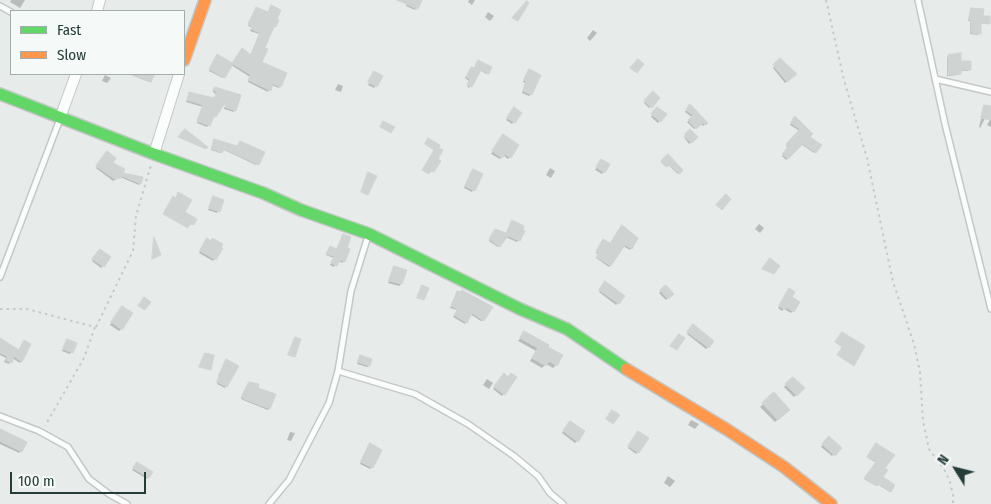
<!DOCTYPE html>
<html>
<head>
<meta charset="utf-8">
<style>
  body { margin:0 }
  #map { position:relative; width:991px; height:504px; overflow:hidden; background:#e7ebe9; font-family:"Fira Sans Condensed",sans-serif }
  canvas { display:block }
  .legend { position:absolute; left:10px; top:10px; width:175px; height:65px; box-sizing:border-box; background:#f5f9f8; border:1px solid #a2aeac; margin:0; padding:6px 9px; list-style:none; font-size:15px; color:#253d3a }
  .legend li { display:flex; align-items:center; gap:10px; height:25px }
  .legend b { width:25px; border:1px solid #a2aeac }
  .north { position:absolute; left:931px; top:444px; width:50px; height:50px; -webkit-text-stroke:4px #f5f9f8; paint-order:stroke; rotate:306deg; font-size:14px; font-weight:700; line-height:20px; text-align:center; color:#253d3a }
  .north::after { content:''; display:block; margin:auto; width:18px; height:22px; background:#253d3a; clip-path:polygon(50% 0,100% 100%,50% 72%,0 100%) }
  .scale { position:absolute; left:10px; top:472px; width:136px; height:22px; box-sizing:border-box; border:2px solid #253d3a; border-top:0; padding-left:6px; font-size:15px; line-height:18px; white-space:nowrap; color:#253d3a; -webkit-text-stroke:4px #f5f9f8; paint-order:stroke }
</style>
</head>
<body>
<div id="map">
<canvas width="991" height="504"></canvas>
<ul class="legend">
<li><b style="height:6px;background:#63d668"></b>Fast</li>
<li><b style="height:6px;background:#ff974d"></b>Slow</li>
</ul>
<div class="north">N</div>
<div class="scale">100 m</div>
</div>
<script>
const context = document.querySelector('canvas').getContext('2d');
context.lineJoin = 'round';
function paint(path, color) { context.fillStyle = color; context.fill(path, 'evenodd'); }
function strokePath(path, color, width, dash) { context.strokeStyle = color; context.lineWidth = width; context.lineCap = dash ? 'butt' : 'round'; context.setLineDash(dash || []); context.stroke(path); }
paint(new Path2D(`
  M11 0H25L20 8 10 2Z
  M409 0H421L415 10 406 6Z
  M469 0H475L472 5 468 2Z
  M271 7 275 26 263 48 261 63 280 86 279 88 271 85 268 92 248 82 250 77 231 65 223 78 209 71 217 55 231 64 250 56 259 34 250 31 252 27 248 26 256 8 267 13Z
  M971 9 988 23 980 24 978 35 970 34V21H968Z
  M488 12 494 16 490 21 485 17Z
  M593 30 597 33 590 41 587 38Z
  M948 56 969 69 968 71H960L958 75 947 76V58Z
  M780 60 795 74 785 83 773 68Z
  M477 63 488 73 486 74 480 70 469 88 467 86 469 81 465 78 470 70H474Z
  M527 72 531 94 529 96 522 93 525 83 523 82Z
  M375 73 382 77 374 88 368 85Z
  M129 74H153L149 82Z
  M105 75 111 78 107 83 102 81Z
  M338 84 343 86 341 92 335 90Z
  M214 89 240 96 234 112 224 109 227 99 207 127 197 123 203 107 186 102 189 93 214 100 216 94 213 92Z
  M653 93 659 98 649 108 644 103Z
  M690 105 706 123 703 126 700 124 694 129 687 122 693 118 685 112Z
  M984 107H991L980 128 979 127Z
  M658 108 665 115 658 123 651 117Z
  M512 111 520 113 512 124 506 120Z
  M794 118 808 137 815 152 814 153 801 144 786 160 782 156 788 149 786 146 800 131 790 125Z
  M991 118V127L987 125Z
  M690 130 697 137 689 144 684 137Z
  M501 138 510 157 508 159 503 155 500 159 491 154Z
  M214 140 237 148 258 164 256 165 222 149 220 153 211 150Z
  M106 155 111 163 121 174 140 183 139 185 120 177 113 181 96 168Z
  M667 156 681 170 678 174 668 165 666 167 661 162Z
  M600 162 608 165 602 174 595 170Z
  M550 168 555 171 551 178 546 175Z
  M471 173 473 190 472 192 464 188Z
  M214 197 218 211 217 213 208 210Z
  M511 223 523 232 517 242 505 237 498 247 489 241 494 232 505 235Z
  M759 224 764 228 760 233 755 229Z
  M621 228 631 248 630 250 623 246 609 267 596 258 598 254 596 253 602 242 609 245Z
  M343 235 345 249 344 261 343 263 338 261 334 267 330 265 334 258 326 255 330 247 336 250Z
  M212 240 221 248 213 261 199 253 205 241 210 242Z
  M98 252 103 266 101 268 92 261Z
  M394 267 401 284 399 286 388 283Z
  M604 284 623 297 616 305 599 292Z
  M666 286 672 294 666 300 659 293Z
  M788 292 793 311 791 313 784 309 782 311 778 308Z
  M456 294 483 320 481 321 470 314 465 324 453 317 457 310 450 308Z
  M121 309V329L119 331 110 325Z
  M692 327 713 342 706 349 687 334Z
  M525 332 556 365 553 368 546 364 542 368 530 361 536 351 518 341Z
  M24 341 21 361 20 363 12 358 9 364 4 362 6 358 0 355V347L18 351Z
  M66 343 72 352 70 354 62 351Z
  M360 356 369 366 367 367 357 364Z
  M225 362 237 366 225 388 217 384 220 377 218 376Z
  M502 377 504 394 502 396 493 389Z
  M793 378 803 388 794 397 784 387Z
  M487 379 493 383 489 389 483 385Z
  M248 384 257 388 269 409 268 410 243 400 241 398Z
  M774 394 788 410 775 422 760 407Z
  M691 420 699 424 695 429 688 425Z
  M569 424 577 441 575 443 562 433Z
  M0 430 21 451 19 453 0 444Z
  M290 432 295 433 291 441 287 440Z
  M637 435 638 452 636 454 628 448Z
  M829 438 840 448 832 456 821 447Z
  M876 444 884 468 881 478 894 485 890 492 877 484 876 486 864 479 876 463 868 458Z
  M368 446 372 467 370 469 360 464Z
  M135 466 148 477 147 479 132 470Z
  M668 476 675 481 670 487 664 483Z`), '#0003');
const building = new Path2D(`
  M397 0H422L418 9Z
  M527 1 529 3 518 21 512 18Z
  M271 5 281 10 277 19 279 20 276 27 274 26 265 48 268 49 262 62 287 73 281 87 273 84 271 91 248 80 251 75 233 64 225 78 209 69 217 54 232 63 242 48 251 55 260 33 251 29 252 26 248 24 256 7 268 12Z
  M971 8 984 9 983 16H990V24L981 23V34L971 33V20H969Z
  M961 53V61H971V70H961V74L948 75V55Z
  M780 58 797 74 787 82 773 65Z
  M638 59 644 64 637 73 630 68Z
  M478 60 492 67 489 74 481 70 472 87 467 85 470 79 466 77 471 67 474 68Z
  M529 69 541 75 532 95 523 91 526 81 524 80Z
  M374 71 383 76 377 87 368 82Z
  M132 74H155L151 82Z
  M215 87 241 95 236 111 225 107 227 100 216 117 214 116 210 126 197 121 203 105 187 100 189 92 214 98 217 92 213 90Z
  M653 91 660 98 652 108 644 101Z
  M690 104 708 123 706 125 703 123 696 129 688 120 693 115 686 110Z
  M984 105 991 106V120L981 118Z
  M514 107 522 113 515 123 507 118Z
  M657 107 667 114 661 122 651 114Z
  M795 116 813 134 810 137 822 145 816 153 803 144 788 159 782 154 788 147 786 144 800 129 791 123Z
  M383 121 395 127 391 133 380 127Z
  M185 129 208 147 206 149 178 137Z
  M690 129 698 137 692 143 685 137V134Z
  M503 134 519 145 511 158 505 154 502 158 492 151Z
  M428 138 440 145 439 148 443 150 438 159 441 161 434 172 431 171 429 174 422 170 434 150 425 144Z
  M214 139 237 146 240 141 265 152 259 165 224 149 222 153 212 149Z
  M107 151 116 158 113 163 125 169 123 173 143 177 141 184 122 176 120 179 118 177 116 180 96 166Z
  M668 154 683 170 680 174 669 165 667 167 661 161Z
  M601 159 610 164 605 173 596 167Z
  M473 169 483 174 475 191 465 186Z
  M368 172 377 176 368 195 361 192Z
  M178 192 192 200 185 212 197 219 194 225 190 224 188 228 163 214 173 196 176 198Z
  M726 194 731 199 722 210 716 205Z
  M213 196 224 200 220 212 209 208Z
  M512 220 524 226 523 230 525 231 520 241 508 236 500 247 489 239 495 229 506 233Z
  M622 225 638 238 632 249 625 245 611 266 596 257 599 253 596 251 603 239 610 243Z
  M343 234 351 237 347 248 350 249 345 262 340 260 337 266 331 263 334 256 326 254 330 246 337 249Z
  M154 237 161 255 152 259Z
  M207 238 211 241 212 238 223 244 221 247 223 248 216 260 200 251Z
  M100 249 111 257 104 267 92 259Z
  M770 258 780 266 774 274 762 269Z
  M394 266 407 270 402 284 389 281Z
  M605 281 625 296 619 304 599 290Z
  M422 285 429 288 424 300 417 298Z
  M666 285 674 294 668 299 660 290Z
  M789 288 795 292 792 297 800 302 794 312 786 307 785 310 779 306Z
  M462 290 493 307 484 321 472 313 467 323 454 315 458 309 451 306 457 291 461 292Z
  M144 297 151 302 145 310 138 306Z
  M122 306 133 313 122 330 111 322Z
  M693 324 714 341 709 348 687 332Z
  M524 331 549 345 548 347 563 355 557 366 549 361 546 366 532 358 538 348 520 338Z
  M842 332 865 346 854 366 837 355 842 347 835 342Z
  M679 334 685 338 677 350 670 346Z
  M295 337 301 339 295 357 288 355Z
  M0 338 19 350 24 340 31 344 22 362 14 356 12 363 5 360 7 356 0 353Z
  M67 339 77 343 73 353 63 349Z
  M205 353 214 355 211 370 199 367Z
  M360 355 372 359 370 366 358 362Z
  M226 359 239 366 227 387 217 382Z
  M504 373 508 377 511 373 517 377 505 395 494 387Z
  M793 377 805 388 797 396 785 384Z
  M249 382 259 384 258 388 276 394 270 409 244 399 242 396Z
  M774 392 790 410 778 420 762 403Z
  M612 410 620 415 613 424 606 419Z
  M570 421 585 431 578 442 563 431Z
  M0 429 27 442 22 452 0 441Z
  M638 431 649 438 639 453 628 446Z
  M829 436 842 448 835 456 822 444Z
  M370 443 382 450 373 468 361 462Z
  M876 443 895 455 885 468 888 470 883 477 895 485 891 492 879 484 877 486 864 478 876 462 867 457Z
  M137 462 153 472 149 478 133 468Z`);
paint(building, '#cfd4d2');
strokePath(building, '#d0d4d2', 1);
const lane = new Path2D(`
  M918 0 945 124 991 309
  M0 6 11 12
  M935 79 991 92
  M0 277 60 119
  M338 371 415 394 468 424 514 456 538 476 550 493 563 504
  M0 416 39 431 68 447 89 479 109 494 127 504
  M269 504 289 480 329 403 338 371 351 291 368 236`);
const street = new Path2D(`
  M97 11 100 0
  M60 118 76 74
  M154 154 179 74`);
const fast = new Path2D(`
  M0 94 154 154 263 193 301 210 369 234 520 309 567 329 626 369`);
const slow = new Path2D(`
  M184 60 205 0
  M626 369 726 429 784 467 831 504`);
strokePath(lane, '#c4c8c7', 8);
strokePath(street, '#c4c8c7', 12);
strokePath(fast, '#c1c7c5', 14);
strokePath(slow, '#c1c7c5', 14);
strokePath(new Path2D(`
  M826 0 844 80 867 158 893 282 914 344 920 372 923 421 929 449 945 471 950 482 953 495V504
  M0 309H27L95 327 84 358 45 426
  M96 327 133 251 136 216 151 165`), '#c2cbc9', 2, [2.5, 4]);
strokePath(lane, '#fbfcfc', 5);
strokePath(street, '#fbfcfc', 10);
strokePath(fast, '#63d668', 11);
strokePath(slow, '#ff974d', 11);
</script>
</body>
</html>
